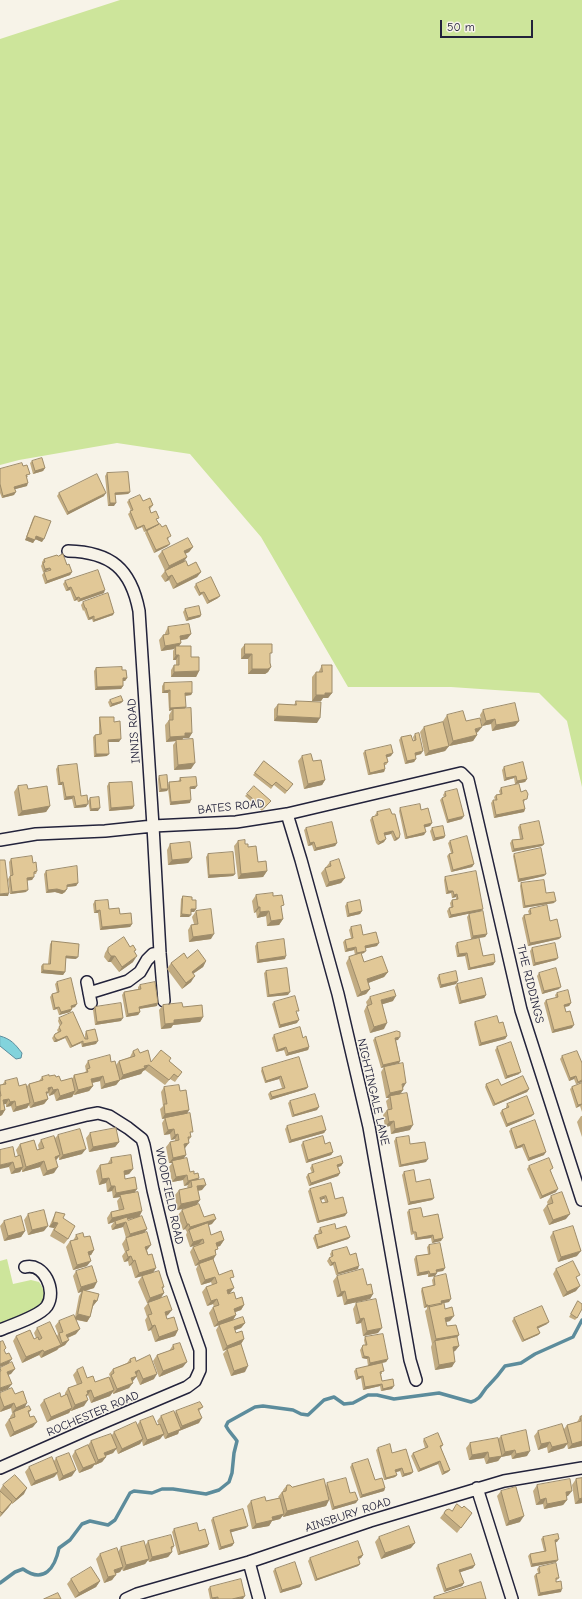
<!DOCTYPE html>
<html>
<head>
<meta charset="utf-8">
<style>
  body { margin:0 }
  #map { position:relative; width:582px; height:1599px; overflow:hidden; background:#f7f3e8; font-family:"Comic Neue",sans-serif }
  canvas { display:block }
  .scale { position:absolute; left:440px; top:20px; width:93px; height:18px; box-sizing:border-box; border:2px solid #22223b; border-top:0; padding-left:5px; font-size:12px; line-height:14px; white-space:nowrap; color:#22223b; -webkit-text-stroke:3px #f7f3e8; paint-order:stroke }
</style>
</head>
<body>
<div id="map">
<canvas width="582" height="1599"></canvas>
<div class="scale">50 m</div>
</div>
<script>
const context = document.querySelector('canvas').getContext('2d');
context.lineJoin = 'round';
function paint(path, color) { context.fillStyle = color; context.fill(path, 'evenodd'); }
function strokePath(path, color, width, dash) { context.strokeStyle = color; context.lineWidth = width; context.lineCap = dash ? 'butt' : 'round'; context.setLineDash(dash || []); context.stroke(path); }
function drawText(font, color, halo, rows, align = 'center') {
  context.font = font + ' "Comic Neue",sans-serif'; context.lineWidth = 3; context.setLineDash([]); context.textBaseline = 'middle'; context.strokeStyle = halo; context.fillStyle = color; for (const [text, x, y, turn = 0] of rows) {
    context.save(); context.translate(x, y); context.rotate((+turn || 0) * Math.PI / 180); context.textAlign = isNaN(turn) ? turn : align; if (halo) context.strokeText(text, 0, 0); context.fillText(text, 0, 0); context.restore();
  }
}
paint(new Path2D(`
  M120 0H582V787L567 721 539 693 451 687H348L261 537 190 454 117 443 19 460 0 465V39Z
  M7 1259 13 1284 31 1280 39 1282C59 1308 18 1317 0 1325V1261Z`), '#cde59b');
const water = new Path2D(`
  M0 1036C11 1039 15 1044 22 1053L21 1058 16 1059 0 1046Z`);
paint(water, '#82d3dc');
strokePath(water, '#5c8c9c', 1);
strokePath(new Path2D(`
  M0 1583 15 1572 23 1569C44 1584 55 1568 59 1548L70 1540 82 1524 90 1521 108 1525 115 1520 130 1493 134 1491 152 1493 162 1489H173L206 1494 219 1490 229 1482 232 1473 234 1453 237 1441C233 1435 229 1432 226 1426L228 1422 255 1407 263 1406 293 1410 301 1414 308 1415 324 1400 334 1397 344 1404 353 1403 368 1395H377L394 1399 439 1393 471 1402C483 1398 481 1392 489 1385 495 1379 500 1373 505 1366L521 1363 535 1354 573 1337 582 1320`), '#5c8c9c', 3.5);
const street = new Path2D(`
  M68 551C111 552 131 569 139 611L153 826 160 953 164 1001
  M287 814 301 860 338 994 369 1127 410 1360 416 1380
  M0 840 36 834 105 831 153 826 236 822 287 814 461 773 468 780 472 797 521 1010 582 1200
  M87 982 91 1003
  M89 993 128 981 140 972 147 960 153 954 160 953
  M0 1137 87 1115 98 1113 109 1116 128 1128 142 1139 144 1145 153 1190 173 1273 200 1350V1370L195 1381 187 1387 102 1423 0 1468
  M0 1330C12 1325 40 1316 47 1306 57 1291 44 1262 25 1267
  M477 1488 512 1599
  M249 1562 259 1599
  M126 1599 137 1594 249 1562 370 1521 504 1481 582 1468`);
strokePath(street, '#22223b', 14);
strokePath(street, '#f7f3e8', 11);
paint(new Path2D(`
  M32 461 45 468 43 471 33 474 30 463Z
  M23 466 28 477H27V486L15 489 14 495 2 498 0 493V469Z
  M107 473 130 492 128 494 115 495 114 506H108L105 476Z
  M59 493 104 496 67 515 57 496Z
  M129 500 143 501 153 505 151 508 150 509 151 513 157 521V525L162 527 169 538 168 539V546L154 553 145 533 146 531 144 532 142 527 135 530 128 514 131 511 127 502Z
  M35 516 42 542 35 539 33 543 25 540 33 518Z
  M193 547 189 552 185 554 187 557 184 561 188 566 201 572 197 577 173 589 169 580 165 582 161 576 165 571 158 556 162 551Z
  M58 556 67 565 72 572 70 575 45 584 42 575 44 572 49 571 48 570 43 572 41 566 42 564V562L44 559Z
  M65 581 104 593 78 602 77 600 74 601 70 590 66 591 63 584Z
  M196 584 218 598 207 604 202 594 199 596 194 587Z
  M83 602 113 615 93 622 92 619 88 620 84 610 83 611 81 605Z
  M185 609 201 615 200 617 186 621 183 612Z
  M168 627 191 634 187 639 180 640 181 643 179 646 191 657 199 671 196 677H171V670L174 665H176V660H173V651L174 649 161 651 159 640 163 635 165 634V633Z
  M245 644 270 663 271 667 268 672 265 674H248V659H241V649Z
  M322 665 332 693 328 698H323L321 701H312V677L316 672H319V671Z
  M96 668 122 670 127 678 125 681H123V686L121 689 95 690 94 671Z
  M164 683 192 693 191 695 185 696V709L192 733 189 738H183L182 740 191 769 174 770 173 745 176 741 166 742 165 725 169 720V715L172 710 169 711 168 693H162V686Z
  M110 700 123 701 121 703 110 707 108 702Z
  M296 701 317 723 274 721V709L278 704 294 705Z
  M483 710 519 721 515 726 492 731 491 724 482 726 480 715Z
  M447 715 466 721 478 732 476 733 477 735 473 741 449 746 444 724 449 746 445 751 425 756 420 732 424 727 443 722V721Z
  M100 717 114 722 119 742H108L107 756 94 757 93 737 95 735 99 734V720Z
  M415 734 421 754 415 756 416 759 414 762 405 764 399 740 401 737 413 741H414L413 737Z
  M365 751 391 756 387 757 388 762 386 765H385V769L384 772 368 775 363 753Z
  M302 756 313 761 325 780 322 785 304 789 298 761Z
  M264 761 293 784 285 794 274 785 271 789 253 775Z
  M58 766 81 796 86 807 74 808 72 799 64 800 62 785H58L56 769Z
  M504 767 527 779 525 782 515 784 514 778 504 781 502 770Z
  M159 776 168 785 169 782H178L180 778 195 789H190V803L170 805 168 789 167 791 159 792 158 779Z
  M109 783 134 806 132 809 109 811 107 786Z
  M18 786 50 806 46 812 18 816 14 792Z
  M501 788 521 792 525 801 523 802 525 809 524 812 494 818 491 803 493 800H495L494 797 496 795 500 794 499 791Z
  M445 792 462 819 447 823 440 800 442 798 444 797 443 795Z
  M247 794 271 801 262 811 245 796Z
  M90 798 98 811H90L88 801Z
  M400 808 421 810 432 823 430 826 425 827 424 835 405 839 399 811Z
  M390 809 397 840 394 841 391 834 385 835 384 842 378 845 376 843 370 820 372 817 376 816 375 815 377 812Z
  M520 825 544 844 542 846 512 852 510 843 512 840 520 839 518 827Z
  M306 828 337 843 335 846 314 851 312 845 308 846 304 830Z
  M432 828 445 836 444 838 433 841 430 831Z
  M238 841 245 844 248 847 258 862 267 871 263 877 238 879 234 846Z
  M450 841 474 864 472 867 451 872 447 856 449 854 451 853 448 843Z
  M170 844 192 858 188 863 168 865 167 850Z
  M208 854 235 874 233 876 208 878 206 857Z
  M514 854 546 874 544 876 518 882 513 856Z
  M11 859 33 863 37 871 36 874H34L32 880H27L26 892 10 894 8 879 10 876 9 862Z
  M330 862 345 878 341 883 326 887 321 873Z
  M46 871 78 883 76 886 67 887V889L65 892 62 894 55 892 46 893 44 874Z
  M445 877 483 909 481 911 449 918 447 911 449 908H451L450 903 452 900 456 899V897L452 898 451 893 446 894 444 880Z
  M521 883 546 893 554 903 523 908 520 886Z
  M256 895 273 896 281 909 283 919 279 925 267 926 266 916 257 918 256 912 254 913 252 901Z
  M183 896 192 900 196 909 194 912H191L189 917H180L181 899Z
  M95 901 109 909 120 914 132 924 130 927 100 930 98 913H94L93 904Z
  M347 903 362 911 360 914 347 917 345 906Z
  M530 909 550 921 561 937 559 939 528 946 522 918 524 915 529 914 528 911Z
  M196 911 211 939 189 942 188 930 191 925 194 924 192 917Z
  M469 914 487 934 485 937 471 939 467 917Z
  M351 927 363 935 377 946 366 948 364 953 361 954 364 962 388 972 384 977 368 983 370 989 366 994 357 997 346 963 349 957 355 955 354 950 345 952 343 942 345 940 351 938 349 930Z
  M52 941 76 959 66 958 65 972 63 975 41 973V966L43 964H48L50 944Z
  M257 943 285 959 257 963 255 946Z
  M457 943 495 962 493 965 468 970 465 956 457 957 455 946Z
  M108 948 134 953 133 962 119 972 111 962H108L104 957 105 953Z
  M532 948 556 960 533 966 530 951Z
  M187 958 206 961 203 967 193 974 191 982 182 989 167 969 171 963Z
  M266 971 288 995 267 997 264 973Z
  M539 973 559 989 542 994 537 976Z
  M439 975 456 984 440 988 437 978Z
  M57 982 75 1007 72 1008V1009L70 1012 59 1015 57 1009 53 1010 50 997 52 994 57 993 55 984Z
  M457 984 486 995 484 998 459 1004 455 987Z
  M140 985 157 1006 140 1009V1012L138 1015 126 1017 122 995 124 992 138 989V987Z
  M557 993 571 1003 569 1006 565 1007 566 1012 572 1028 552 1033 544 1003 546 1000 556 998 555 995Z
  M370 997 393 1001 382 1004 384 1029 370 1033 364 1011 367 1005 366 1002Z
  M274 1002 297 1013V1023L279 1028 272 1004Z
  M163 1005 183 1007 203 1017 200 1022 173 1025 171 1028 161 1029 159 1010Z
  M95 1007 121 1021 95 1025 93 1010Z
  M59 1018 85 1039V1034L86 1031 96 1044 82 1047 81 1043 70 1048 65 1038 56 1042H54L52 1038 55 1034 58 1032 57 1030 60 1026 58 1021Z
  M475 1022 507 1036 505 1039 479 1046 474 1024Z
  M274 1035 303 1038 309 1047 308 1050 286 1056 284 1050 276 1052 272 1038Z
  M375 1038 398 1040H396L400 1061 399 1063 385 1067 403 1088V1090L400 1094 410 1130 391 1134 390 1126 385 1127 383 1115 387 1110H388L386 1101 389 1098H386L381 1072 384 1067 381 1068 373 1040Z
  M497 1047 519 1074 505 1079 495 1050Z
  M133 1051 140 1053 151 1062 169 1061 182 1072 175 1082 170 1079 165 1085 145 1070 143 1071 141 1074 120 1080 116 1085 101 1089 100 1081 92 1083 93 1086 89 1091 74 1095V1094L72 1097 56 1101 54 1094 49 1096 48 1092 47 1094 48 1099 44 1104 30 1108 29 1105 27 1108 13 1112 11 1106 6 1107V1104H4L5 1110 2 1115 0 1116V1085H2L5 1081 19 1086 26 1087 29 1084 39 1081 42 1077 49 1076 56 1077 61 1081 72 1079 74 1075 84 1073 86 1071 85 1066 88 1061 111 1062 116 1065 119 1061 130 1057Z
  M562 1056 582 1063V1082L576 1084 574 1079 569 1081 560 1059Z
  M262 1068 308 1087 306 1089 270 1100 268 1094 270 1092 282 1088 279 1079 265 1083 261 1071Z
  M582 1083V1112L580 1106 576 1108 570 1089 572 1087Z
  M486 1084 501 1085 529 1089 527 1092 493 1106 485 1087Z
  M164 1087 180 1091 189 1110 187 1114 191 1137 189 1140 185 1148H184L186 1155 183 1159 190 1172 194 1174 198 1180 202 1190 198 1191 196 1205 204 1217 212 1224 208 1225 211 1235 224 1240 220 1246 217 1247 213 1259 219 1275 231 1281 230 1293 236 1299 244 1305 241 1310 235 1312 236 1315 233 1320 245 1323 241 1328 235 1330 236 1333 244 1339 241 1344 245 1372 231 1376 223 1354 227 1349 223 1351 216 1330 219 1325 214 1327 209 1313 213 1307H214L213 1304 207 1306 202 1292 206 1287 212 1285 211 1282 201 1285 196 1269 198 1265 195 1266 190 1252 193 1247 199 1245 190 1247 186 1235 187 1232 185 1229 183 1230 178 1215 182 1210 191 1207 177 1210 175 1195 179 1190 188 1188 187 1187 188 1185 184 1186 183 1180 172 1182 169 1167 172 1163H169L166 1147 170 1142 175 1141V1139L171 1140 170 1134 164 1135 162 1123 165 1118 162 1119 160 1109 163 1106 161 1092Z
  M290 1101 317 1110 292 1117 288 1103Z
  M507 1104 532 1116 506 1127 500 1113 502 1110 506 1108V1107Z
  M581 1116H582V1137L577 1122Z
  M287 1126 326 1130 324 1133 289 1143 285 1129Z
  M511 1129 544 1155 528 1161 522 1147 515 1149 509 1131Z
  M90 1133 119 1142 115 1147 89 1152 86 1138Z
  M58 1135 82 1154 59 1160V1157L56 1160 54 1173 43 1176 40 1167 22 1172V1169L20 1172 11 1174 9 1167 15 1157 18 1156 16 1150 20 1144 37 1150H39L38 1145 41 1140 55 1138Z
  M396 1138 410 1144 426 1162 399 1167 394 1141Z
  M303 1142 325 1144 333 1152 331 1155 306 1163 301 1145Z
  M111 1158 133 1169 129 1174 125 1175V1179L137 1189 135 1192 142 1211 139 1217 128 1219V1220L147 1229 144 1233 147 1250 153 1273 164 1287 162 1289 164 1293 160 1299 147 1303 138 1282 142 1276 135 1278 131 1265 129 1266 128 1261 124 1262 122 1256 125 1252 122 1244 126 1238 123 1227 112 1230 111 1226 114 1222 108 1224 107 1218 111 1212 119 1211 117 1201 120 1197 113 1198 112 1191 107 1192 106 1183 99 1185 96 1171 100 1165 108 1164V1163Z
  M343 1163 341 1166 338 1167 340 1173 338 1176 309 1186 306 1177 308 1174 312 1173 310 1168 312 1165Z
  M529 1166 551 1171 556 1192 540 1199 527 1169Z
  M404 1172 434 1198 432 1200 408 1205 402 1175Z
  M310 1189 335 1199 345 1216 317 1223 308 1191ZM324 1199 325 1202 322 1203 321 1200Z
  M551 1196 566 1219 549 1225 543 1210 547 1205H548L547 1202Z
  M409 1210 423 1217 441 1241 432 1243 431 1238 415 1240 414 1234 411 1235 407 1212Z
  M56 1212 63 1218 68 1239 64 1244 50 1236 54 1228 49 1227 53 1218Z
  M28 1214 44 1231 28 1235 24 1220Z
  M4 1221 25 1231 21 1237 4 1241 0 1226Z
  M320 1228 350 1237 348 1239 317 1249 313 1238 315 1235 319 1234 318 1231Z
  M553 1232 577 1256 558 1262 550 1237Z
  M76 1235 84 1237 94 1250 91 1255H89L87 1266 73 1270 66 1247 70 1241H73Z
  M429 1245 445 1268 443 1271 437 1272 435 1276 428 1277V1274L417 1276 414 1259 416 1256 428 1254 427 1247Z
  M332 1251 358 1269 336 1275 333 1265 330 1266 327 1261 329 1258 331 1257 330 1254Z
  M556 1269 577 1279 576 1291 563 1297 553 1274Z
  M76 1271 94 1288 84 1291 97 1301 93 1306 90 1317 87 1322 76 1320V1334L68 1338 65 1345 59 1348 57 1350 41 1358 39 1355 22 1363 13 1341 16 1336 34 1339 36 1338 34 1333 37 1328 57 1336 58 1334 55 1326 59 1321 75 1317 79 1296 82 1291 78 1293 73 1276Z
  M337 1276 367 1285 373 1294 370 1299 344 1305 342 1296 337 1297 333 1281Z
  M434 1277 449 1302 442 1303 445 1309 450 1321 446 1322 447 1326 459 1335 457 1337 459 1346 455 1351 453 1352 452 1367 435 1370 431 1347 432 1344 425 1311 427 1309V1307L424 1308 421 1291 422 1288 433 1286 432 1280Z
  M578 1301 577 1318 575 1320 569 1317Z
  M148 1303 168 1315 166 1316 167 1319 178 1330 175 1336 155 1342 151 1330 148 1331 145 1320 147 1317 144 1308Z
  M356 1303 378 1333 363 1336 361 1323 356 1324 353 1309Z
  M514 1318 547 1324 538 1328 540 1333 538 1335 522 1342 512 1321Z
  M365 1337 388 1359 386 1362 382 1363V1374H381L382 1381 392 1389 381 1391 380 1386 363 1390 361 1378 356 1380 354 1371 356 1369 368 1366 367 1359 362 1358 360 1350 363 1345H365L364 1340Z
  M173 1345 183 1367 159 1377 153 1361 157 1355 169 1351Z
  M130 1359 136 1361 154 1379 140 1385 136 1376 132 1381 129 1388 113 1394V1392L110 1396 91 1403 88 1395 86 1397 84 1406 71 1411V1410L69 1413 47 1422 40 1405 44 1400 61 1397 65 1395V1393L68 1388 77 1385 73 1375 77 1370 87 1378 95 1382 109 1378 110 1377 109 1374 113 1369 127 1363Z
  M0 1393 15 1394 24 1408 31 1410 29 1413 33 1427 10 1437 5 1425 9 1419H10V1417L13 1412 12 1413 11 1408 0 1412Z
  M203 1407 199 1411V1423L179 1431 178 1434 165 1439 163 1435 160 1439 143 1446 142 1441 140 1444 118 1454 116 1449 113 1453 105 1456 106 1457 102 1462 95 1465 94 1464 92 1468 79 1473 72 1456 75 1451 88 1445 91 1441 112 1435 114 1432 137 1425 140 1421 157 1425H159L157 1421 161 1416 175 1413 176 1411Z
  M582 1416V1446L568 1449 567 1444 564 1448 548 1453 547 1447 538 1450 534 1436 538 1431 564 1429 567 1425 577 1422 580 1417Z
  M501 1436 527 1456 512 1459 511 1455 501 1457 498 1461 486 1464 484 1458 469 1460 466 1448 470 1443 498 1439Z
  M424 1439 443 1445 441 1448 450 1470 448 1472 442 1475 438 1464 418 1472 411 1456 413 1453 425 1448 423 1441Z
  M378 1448 392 1453 413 1472 411 1474 402 1477 400 1471 396 1472 397 1475 395 1477 384 1480 376 1450Z
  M56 1458 72 1476 59 1481 57 1474 54 1477 31 1486 25 1472 29 1467 54 1461Z
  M352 1464 385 1488 384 1491 360 1498 350 1467Z
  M582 1478V1503L575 1504 572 1485 576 1479Z
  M327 1483 350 1493 356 1503 332 1510 326 1487 329 1500 326 1506 283 1517V1515L280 1519 272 1521 269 1526 252 1529 247 1506 251 1501H266L279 1498 278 1497 282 1492H283V1490L287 1485 292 1487 326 1486Z
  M3 1485 24 1494 12 1504V1503L8 1508 0 1517V1490Z
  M537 1485 568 1496H566L567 1500 563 1505 544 1509 543 1504 536 1505 533 1491Z
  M501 1491 520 1522 506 1526 497 1496Z
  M462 1508 472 1513 457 1533 440 1518 446 1510 452 1511Z
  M213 1518 246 1528 231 1532 234 1543 232 1546 219 1550 211 1520Z
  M174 1529 199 1531 209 1544 207 1547 178 1555 172 1532Z
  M379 1537 411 1548 381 1559 375 1542Z
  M543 1537 557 1542H555L558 1560 556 1562 531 1567 528 1556 530 1554 544 1551 541 1539Z
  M148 1541 174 1546 172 1550V1552L168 1557 149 1562 148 1560 145 1564 123 1571 122 1569 120 1572 115 1574 112 1580 104 1583 96 1559 100 1554 118 1552 121 1547 145 1546Z
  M363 1555 361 1558 358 1559 360 1564 358 1566 315 1581 308 1561 310 1558Z
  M438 1565 473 1568 460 1572 464 1583 462 1586 444 1592 436 1568Z
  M539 1567 559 1578 557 1580H556L561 1592 538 1596 534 1576 536 1574 538 1573 537 1569Z
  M275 1569 300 1587 280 1593 273 1571Z
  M71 1579 100 1581 96 1587 75 1598 67 1584Z
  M210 1587 243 1599H210L208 1589Z`), '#c2ac82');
paint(new Path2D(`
  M45 468 43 471 33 474 35 471Z
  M28 483 27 486 12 490 14 487Z
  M16 492 14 495 2 498 3 496Z
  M130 492 128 494 113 495 115 493Z
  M106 493 104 496 67 515 68 512Z
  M110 503H116L114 506H108Z
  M159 524 157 526 144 532 146 530Z
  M144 525 142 527 135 530 137 528Z
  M36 536 44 539 42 542 35 539Z
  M27 537 35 540 33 543 25 540Z
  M170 544 168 546 154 553 156 550Z
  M193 547 189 552 180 556 184 551Z
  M187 557 183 563 166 571 169 566Z
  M50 568 48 570 43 572 45 569Z
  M72 572 70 575 45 584 47 581Z
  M201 572 197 577 173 589 177 584Z
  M172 575 169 580 165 582 168 577Z
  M71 587 70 590 66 591 68 588Z
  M105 590 104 593 78 602 80 599Z
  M204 592 202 594 199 596 200 593Z
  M220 596 218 598 207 604 209 601Z
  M79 597 77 600 74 601 76 598Z
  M114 613 113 615 93 622 94 620Z
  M201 615 200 617 186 621 188 618Z
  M94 616 92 619 88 620 89 618Z
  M191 634 187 639 176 641 180 636Z
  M181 643 177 649 176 646 174 649 161 651 165 646Z
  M245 654H252L248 659H241Z
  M176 655H179L176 660H173Z
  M271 667 268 672 265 674H248L252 669Z
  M199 671 196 677H171L174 672Z
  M123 678H127L125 681H121Z
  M123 686 121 689 95 690 97 687Z
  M170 690 168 693H162L164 691Z
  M185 693H192L191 695 183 696Z
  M325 693H332L328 698H323L321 701H312L316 695Z
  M123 701 121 703 110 707 112 704Z
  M186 707 184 710 173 709 172 710 169 711 170 708Z
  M277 716 320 718 317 723 274 721Z
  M495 719 491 724 482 726 486 721Z
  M519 721 515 726 492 731 496 725Z
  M482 727 478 732 472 734 475 729Z
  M185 733H192L189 738H183L182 741 176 740V741L166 742 170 737Z
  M477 735 473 741 449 746 453 741Z
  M121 739 119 742H106L108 740Z
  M449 746 445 751 425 756 429 751Z
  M423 751 421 754 413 756 415 753Z
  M393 753 391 756 385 758 386 755Z
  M96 754H109L107 756 94 757Z
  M416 759 414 762 405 764 407 761Z
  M195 763 191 769 174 770 178 765Z
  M385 769 384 772 368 775 370 773Z
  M516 776 514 778 504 781 506 778Z
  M527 779 525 782 515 784 517 781Z
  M325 780 322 785 304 789 308 784Z
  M63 782 62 785H58L60 783Z
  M197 786 195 789H188L190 787Z
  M161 789H168L167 791 159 792Z
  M74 796 72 799 64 800 66 797Z
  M191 800 190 803 170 805 171 802Z
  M88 804 86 807 74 808 76 806Z
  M50 806 46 812 18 816 22 811Z
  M134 806 132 809 109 811 111 808Z
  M100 808 98 811H90L91 809Z
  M525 809 524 812 494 818 496 815Z
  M464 816 462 819 447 823 448 820Z
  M432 823 430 826 423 828 424 825Z
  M393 831 391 834 383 836 384 833Z
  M426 832 424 835 405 839 407 837Z
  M445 836 444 838 433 841 435 838Z
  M396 838H399L397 840 394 841Z
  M386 839 384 842 378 845 380 842Z
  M314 842 312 845 308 846 310 843Z
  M337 843 335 846 314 851 316 848Z
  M544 844 542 846 512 852 514 849Z
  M192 858 188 863 168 865 172 860Z
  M474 864 472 867 451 872 453 870Z
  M267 871 263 877 238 879 241 874Z
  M235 874 233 876 208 878 209 875Z
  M546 874 544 876 518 882 519 879Z
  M34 877 32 880 25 881 27 878Z
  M345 878 341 883 326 887 329 882Z
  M78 883 76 886 65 887 67 885Z
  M57 889H67L65 892 62 894 55 892 46 893 48 890Z
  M28 890 26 892 10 894 12 892Z
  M448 891H453L451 893 446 894Z
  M9 893 8 896H0V894Z
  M457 894 456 897 452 898 454 895Z
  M556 901 554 903 523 908 525 906Z
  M258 907H260L256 912 254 913Z
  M191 909H196L194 912H189Z
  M483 909 481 911 449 918 451 915Z
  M100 910 98 913H94L96 911Z
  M269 911 266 916 257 918 260 912Z
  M362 911 360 914 347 917 349 914Z
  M182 914 191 915 189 917H180Z
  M283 919 279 925 267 926 271 921Z
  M132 924 130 927 100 930 102 927Z
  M214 934 211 939 189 942 193 937Z
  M487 934 485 937 471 939 473 936Z
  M561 937 559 939 528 946 530 943Z
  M379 943 377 946 363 949 365 946Z
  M356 947 354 950 345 952 347 949Z
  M366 951 364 953 355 955 357 953Z
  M467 953 465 956 457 957 459 954Z
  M66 956 78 957 76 959 64 958Z
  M111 956H115L111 962H108Z
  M137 956 133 962 119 972 122 967Z
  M286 956 285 959 257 963 259 960Z
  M558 958 556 960 533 966 535 963Z
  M206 961 203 967 188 977 192 972Z
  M495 962 493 965 468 970 470 968Z
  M43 970 65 972 63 975 41 973Z
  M388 972 384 977 363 985 367 979Z
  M195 976 191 982 182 989 186 983Z
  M458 981 456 984 440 988 441 985Z
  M561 987 559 989 542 994 544 991Z
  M370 989 366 994 357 997 361 992Z
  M290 992 288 995 267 997 269 995Z
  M486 995 484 998 459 1004 461 1001Z
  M396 996 393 1001 377 1006 381 1000Z
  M158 1003 157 1006 137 1009 139 1007Z
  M571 1003 569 1006 563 1007 564 1005Z
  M77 1004 75 1007 69 1008 71 1006Z
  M59 1007 57 1009 53 1010 55 1008Z
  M72 1009 70 1012 59 1015 61 1012Z
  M140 1012 138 1015 126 1017 128 1014Z
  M203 1017 200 1022 173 1025 171 1028 161 1029 165 1024 174 1020Z
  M123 1018 121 1021 95 1025 97 1022Z
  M299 1020 297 1023 279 1028 280 1025Z
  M387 1023 384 1029 370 1033 374 1027Z
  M574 1025 572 1028 552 1033 554 1030Z
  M67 1036 65 1038 56 1042H54L56 1039Z
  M507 1036 505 1039 479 1046 481 1043Z
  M400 1037 398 1040 393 1041 395 1038Z
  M83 1041 81 1043 70 1048 72 1046Z
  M98 1041 96 1044 82 1047 83 1044Z
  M286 1047 284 1050 276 1052 278 1050Z
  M309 1047 308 1050 286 1056 288 1053Z
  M400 1061 399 1063 381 1068 383 1065Z
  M149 1065 145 1070 143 1071 141 1074 120 1080 123 1075Z
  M521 1072 519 1074 505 1079 507 1076Z
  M103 1076 100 1081 87 1084 91 1079Z
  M281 1076 279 1079 265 1083 266 1081Z
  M576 1076 574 1079 569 1081 570 1078Z
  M120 1080 116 1085 101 1089 105 1084Z
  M582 1080V1082L576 1084 578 1082Z
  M406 1083 403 1088 402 1084Z
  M93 1086 89 1091 74 1095 78 1090Z
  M52 1087 45 1097 48 1088Z
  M308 1087 306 1089 270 1100 272 1097Z
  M58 1089 54 1094 49 1096 53 1090Z
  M529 1089 527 1092 493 1106 495 1104Z
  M403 1090 399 1096H390L389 1098H386L390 1093Z
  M75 1091 72 1097 56 1101 60 1096Z
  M9 1099 6 1104 0 1105 3 1100Z
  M48 1099 44 1104 30 1108 34 1103Z
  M15 1101 11 1106 6 1107 10 1102Z
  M30 1103 27 1108 13 1112 16 1107Z
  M582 1104 580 1106 576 1108 578 1105Z
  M319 1107 317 1110 292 1117 294 1115Z
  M5 1110 2 1115 0 1116V1111Z
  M189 1110 186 1115 162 1119 165 1114Z
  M534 1114 532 1116 506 1127 507 1124Z
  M394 1121 390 1126 385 1127 389 1122Z
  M413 1125 410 1130 391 1134 395 1129Z
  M174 1129 170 1134 164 1135 168 1130Z
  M326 1130 324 1133 289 1143 291 1140Z
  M178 1134 175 1139 171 1140 175 1135Z
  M119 1142 115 1147 89 1152 93 1147Z
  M189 1143 185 1148 180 1149 184 1144Z
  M524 1144 522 1147 515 1149 517 1147Z
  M86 1149 82 1154 59 1160 63 1155Z
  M333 1152 331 1155 306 1163 308 1160Z
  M546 1152 544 1155 528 1161 529 1158Z
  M60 1155 56 1160 51 1162 55 1157Z
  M186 1155 182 1161H172V1163H169L173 1158Z
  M428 1159 426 1162 399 1167 401 1165Z
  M44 1161 40 1167 22 1172 26 1167Z
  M13 1162 9 1167 0 1169V1165Z
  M343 1163 341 1166 335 1168 337 1165Z
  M23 1167 20 1172 11 1174 15 1169Z
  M58 1167 54 1173 43 1176 47 1171Z
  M133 1169 129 1174 120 1176 124 1171Z
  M340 1173 338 1176 309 1186 311 1183Z
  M187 1175 183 1180 172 1182 176 1177Z
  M109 1178 106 1183 99 1185 102 1179Z
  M199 1178 196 1184 191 1181 188 1185 184 1186 188 1181Z
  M206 1185 202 1190 193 1191 197 1186Z
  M111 1186H115L112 1191 107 1192Z
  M137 1189 133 1194 120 1195V1197L113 1198 116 1193Z
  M558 1189 556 1192 540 1199 542 1196Z
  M326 1196 324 1199 319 1200 320 1198Z
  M434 1198 432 1200 408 1205 410 1202Z
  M200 1200 196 1206 177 1210 181 1204Z
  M142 1211 139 1217 115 1222V1221L114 1222 108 1224 112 1218Z
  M347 1213 345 1216 317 1223 319 1221Z
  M570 1214 566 1219 549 1225 553 1220Z
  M216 1219 212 1224 190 1231 189 1230 187 1232 190 1227Z
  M53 1222 58 1223 54 1228 49 1227Z
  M126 1222 123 1227 112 1230 116 1225Z
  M187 1224H189L185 1229 183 1230Z
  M48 1226 44 1231 28 1235 32 1230Z
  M147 1229 143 1234 127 1240 130 1234Z
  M25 1231 21 1237 4 1241 8 1236Z
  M433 1235 431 1238 415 1240 417 1238Z
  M350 1237 348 1239 317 1249 318 1247Z
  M443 1238 441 1241 432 1243 434 1240Z
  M203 1239 199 1244 190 1247 193 1242Z
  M224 1240 220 1246 212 1248 216 1243Z
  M151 1245 147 1250 142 1252 145 1247Z
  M94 1250 91 1255 85 1257 88 1252Z
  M581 1251 577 1256 558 1262 561 1257Z
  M216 1255 213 1260 199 1264 198 1265 195 1266 199 1261Z
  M131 1256 128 1261 124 1262 128 1257Z
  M135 1260 131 1265 129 1266 133 1261Z
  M91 1261 87 1266 73 1270 77 1265Z
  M335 1262 333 1265 330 1266 332 1263Z
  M359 1266 358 1269 336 1275 338 1273Z
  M156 1268 153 1273 135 1278 139 1273Z
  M445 1268 443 1271 435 1272 436 1270Z
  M429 1271 428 1274 417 1276 419 1273Z
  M437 1273 435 1276 428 1277 430 1274Z
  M215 1277 211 1282 201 1285 205 1280Z
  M97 1282 94 1288 78 1293 81 1287Z
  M580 1286 576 1291 563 1297 567 1292Z
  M234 1288 230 1293 224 1295 227 1290Z
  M345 1291 342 1296 337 1297 341 1292Z
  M164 1293 160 1299 147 1303 150 1298Z
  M373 1294 370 1299 344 1305 347 1300Z
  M217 1299 213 1304 207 1306 211 1301Z
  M451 1299 449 1302 439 1304 441 1301Z
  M94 1300 97 1301 93 1306 90 1305Z
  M244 1305 241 1310 230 1314 234 1309Z
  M426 1305H428L427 1307 424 1308Z
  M172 1310 168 1315 161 1317 165 1312Z
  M78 1314 90 1317 87 1322 74 1319Z
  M236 1315 233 1320 214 1327 218 1322Z
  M454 1316 450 1321 442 1323 445 1318Z
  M364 1318 361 1323 356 1324 360 1319Z
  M549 1322 547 1324 535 1330 537 1327Z
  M245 1323 241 1328 230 1332 234 1327Z
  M155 1325 151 1330 148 1331 152 1326Z
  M382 1328 378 1333 363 1336 367 1331Z
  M80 1329 76 1334 62 1340 66 1335Z
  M178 1330 175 1336 155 1342 159 1337Z
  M540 1333 538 1335 522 1342 524 1340Z
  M459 1335 455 1340 435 1341 432 1344 436 1339Z
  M244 1339 241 1344 223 1351 227 1346Z
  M69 1340 65 1345 59 1348 62 1343Z
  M61 1345 57 1350 41 1358 44 1352Z
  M459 1346 455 1351 449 1353 453 1347Z
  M43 1350 39 1355 22 1363 26 1357Z
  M364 1356 369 1357 367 1359 362 1358Z
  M12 1359 8 1364 0 1367V1364Z
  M388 1359 386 1362 368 1366 370 1363Z
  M187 1362 183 1367 159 1377 163 1371Z
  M455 1362 452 1367 435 1370 439 1365Z
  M248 1366 245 1372 231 1376 234 1371Z
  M15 1369 11 1374 3 1377 7 1372Z
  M139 1370 136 1375 135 1372Z
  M157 1374 154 1379 140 1385 143 1379Z
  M137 1376 133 1381 127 1383 131 1378Z
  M363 1376 361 1378 356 1380 358 1377Z
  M133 1383 129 1388 113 1394 117 1389Z
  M12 1384 8 1389 0 1392V1388Z
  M382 1384 380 1386 363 1390 365 1387Z
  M394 1386 392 1389 381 1391 383 1389Z
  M91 1390 85 1399 87 1391Z
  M114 1390 110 1396 91 1403 94 1398Z
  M88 1400 84 1406 71 1411 75 1405Z
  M14 1403 11 1408 0 1412 4 1407Z
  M27 1403 24 1409 12 1413 16 1408Z
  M72 1408 69 1413 47 1422 51 1417Z
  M202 1418 199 1423 179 1431 178 1434 165 1439 168 1434 180 1429 182 1426Z
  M37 1422 33 1427 10 1437 14 1432Z
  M164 1434 160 1439 143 1446 147 1440Z
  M143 1439 140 1444 118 1454 122 1449Z
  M582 1441V1446L568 1449 572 1444Z
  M550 1442 547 1447 538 1450 541 1444Z
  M568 1443 564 1448 548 1453 552 1447Z
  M117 1448 113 1453 100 1458 104 1453Z
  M515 1450 511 1455 501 1457 505 1452Z
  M530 1451 527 1456 512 1459 516 1454Z
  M488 1452 484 1458 469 1460 472 1455Z
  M502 1456 498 1461 486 1464 489 1458Z
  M106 1457 102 1462 95 1465 98 1460Z
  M440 1461 438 1464 418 1472 420 1469Z
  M96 1463 92 1468 79 1473 83 1468Z
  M402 1468 400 1471 393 1473 395 1470Z
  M76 1470 72 1476 59 1481 63 1476Z
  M450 1470 448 1472 442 1475 444 1472Z
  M58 1472 54 1477 31 1486 35 1481Z
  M413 1472 411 1474 402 1477 404 1474Z
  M397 1475 395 1477 384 1480 386 1478Z
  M27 1488 24 1494 12 1504 16 1499Z
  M385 1488 384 1491 360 1498 362 1495Z
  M572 1491 568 1496 562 1497 566 1492Z
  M546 1498 543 1504 536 1505 540 1500Z
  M582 1498V1503L575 1504 579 1499Z
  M329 1500 326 1506 283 1517 287 1511Z
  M358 1500 356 1503 332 1510 334 1507Z
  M567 1500 563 1505 544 1509 547 1504Z
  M12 1502 8 1508 0 1517 2 1513Z
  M284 1514 280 1519 272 1521 269 1526 252 1529 256 1524 272 1517Z
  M524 1516 520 1522 506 1526 509 1521Z
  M248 1526 246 1528 229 1533 230 1530Z
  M559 1539 557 1542 553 1543 555 1540Z
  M234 1543 232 1546 219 1550 221 1547Z
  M415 1543 411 1548 381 1559 385 1553Z
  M209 1544 207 1547 178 1555 180 1552Z
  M172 1552 168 1557 149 1562 152 1557Z
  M363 1555 361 1558 356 1560 358 1557Z
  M149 1559 145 1564 123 1571 126 1565Z
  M558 1560 556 1562 531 1567 532 1564Z
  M360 1564 358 1566 315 1581 317 1579Z
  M475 1565 473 1568 458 1573 459 1570Z
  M123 1567 120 1572 110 1575 114 1570Z
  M116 1575 112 1580 104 1583 108 1577Z
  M100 1581 96 1587 75 1598 79 1593Z
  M464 1583 462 1586 444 1592 446 1589Z
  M302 1584 300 1587 280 1593 282 1590Z
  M562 1589 561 1592 538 1596 540 1593Z
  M245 1596 243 1599H232Z
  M218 1597 216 1599H212V1598Z`), '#9e8c6a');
const building = new Path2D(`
  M42 458 45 468 35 471 32 461Z
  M22 463 23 466 27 465 30 474 26 475 28 483 14 487 16 492 3 496 0 484V469Z
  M128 472 130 492 115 493 116 503H110L107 473Z
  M97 474 106 493 68 512 59 493Z
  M140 495 143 501 150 498 153 505 149 507 151 513 156 511 159 518 156 519 159 524 146 530 144 525 137 528 130 511 133 510 129 500Z
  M35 516 51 521 44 539 36 536 35 540 27 537Z
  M160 524 162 527 166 525 171 536 167 538 170 544 156 550 147 531Z
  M188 538 193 547 184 551 187 557 169 566 162 551Z
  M63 554 67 565 69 564 72 572 47 581 44 572 51 570 50 568 45 569 43 563 45 562 44 559 57 555 58 556Z
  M186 561 188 566 196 562 201 572 177 584 172 575 168 577 165 571Z
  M98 570 105 590 80 599 79 597 76 598 71 587 68 588 65 581Z
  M211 577 220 596 209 601 204 592 200 593 196 584Z
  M108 593 114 613 94 620V616L89 618 86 608H85L83 602Z
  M199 606 201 615 188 618 185 609Z
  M189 624 191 634 180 636 181 643 165 646 163 635 169 634 168 627Z
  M245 644H272V653H270V663L271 667 268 669H252V654H245Z
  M176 646H191V657H199V671L174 672V665H179V655H176Z
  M322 665H332V693H325V695H316V672H322Z
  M122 667V670H126L127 678H123V686L97 687 96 668Z
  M192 682V693H185L186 707 170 708V690L164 691V683Z
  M121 696 123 701 112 704 110 700Z
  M296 701 321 702 320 718 277 716 278 704 296 705Z
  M515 703 519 721 496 725 495 719 486 721 483 710Z
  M191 708 192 733H185V736L170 737 169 720H173V709Z
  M463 711 466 721 480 718 482 727 475 729 477 735 453 741 447 715Z
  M100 717H114V722L120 721 121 739 108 740 109 754H96L95 735 101 734Z
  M443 722 449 746 429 751 424 727Z
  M419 733 423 751 415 753 416 759 407 761 401 737 411 735 413 741 416 740 415 734Z
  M193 739 195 763 178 765 176 740Z
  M391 745 393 753 386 755 388 762 384 763 385 769 370 773 365 751Z
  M311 754 313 761 321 760 325 780 308 784 302 756Z
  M264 761 293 784 287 791 276 782 272 786 255 773Z
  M523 762 527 779 517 781 516 776 506 778 504 767Z
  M77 764 81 796 87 795 88 804 76 806 74 796 66 797 63 782 60 783 58 766Z
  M167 775 168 789H161L159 776Z
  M196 777 197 786 190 787 191 800 171 802 169 782 181 781 180 778Z
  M132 782 134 806 111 808 109 783Z
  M519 784 521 792 526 790 528 794 527 799 523 800 525 809 496 815 493 800H497L496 795 502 794 501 788Z
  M27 785 28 789 47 786 50 806 22 811 18 786Z
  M254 786 271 801 264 808 247 794Z
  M457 789 464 816 448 820 442 798 446 796 445 792Z
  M99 797 100 808 91 809 90 798Z
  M420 804 421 810 428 808 432 823 424 825 426 832 407 837 400 808Z
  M390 809 392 814H395L400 834 399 838H396L393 831 384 833 386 839 380 842 378 840 372 817 378 815 377 812Z
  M539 821 544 844 514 849 512 840 523 839 520 825Z
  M332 822 337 843 316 848 314 842 310 843 306 828Z
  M443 826 445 836 435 838 432 828Z
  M467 836 474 864 453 870 449 854 453 853 450 841Z
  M245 840V844H248V847L256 846 258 862 266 861 267 871 241 874 238 841Z
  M190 842 192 858 172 860 170 844Z
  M541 848 546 874 519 879 514 854Z
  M233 852 235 874 209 875 208 854Z
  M32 856 33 863 36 862 37 871 34 872V877L27 878 28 890 12 892 10 876 13 875 11 859Z
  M339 859 345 878 329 882 325 868 331 866 330 862Z
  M0 860H5L9 893 0 894Z
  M77 866 78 883 67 885V889L64 891 57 889 48 890 46 871Z
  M476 871 483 909 451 915 449 908 453 907 452 900 458 899 457 894 454 895 453 891H448L445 877Z
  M544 880 546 893 554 892 556 901 525 906 521 883Z
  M273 893V896L282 895 284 905 281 906 283 919 271 921 269 911 260 912V907H258L256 895Z
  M183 896 192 897V900H196V909H191V915L182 914Z
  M108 900 109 909 119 908 120 914 131 913 132 924 102 927 100 910 96 911 95 901Z
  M360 900 362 911 349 914 347 903Z
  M547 905 550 921 557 919 561 937 530 943 524 915 531 914 530 909Z
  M211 909 214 934 193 937 191 925 198 924 196 911Z
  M483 911 487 934 473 936 469 914Z
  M361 925 363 935 376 932 379 943 365 946 366 951 357 953 356 947 347 949 345 940 353 938 351 927Z
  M124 937 130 947 133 945 136 950 134 951 137 956 122 967 115 956H111L108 952V948Z
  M479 938 483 956 494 954 495 962 470 968 467 953 459 954 457 943Z
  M284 939 286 956 259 960 257 943Z
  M52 941 79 944 78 957 66 956 65 972 43 970V964H50Z
  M555 943 558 958 535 963 532 948Z
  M198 950 206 961 192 972 195 976 186 983 171 963 184 953 187 958Z
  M361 953 364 962 382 956 388 972 367 979 370 989 361 992 349 957Z
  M287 968 290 992 269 995 266 971Z
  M556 968 561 987 544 991 539 973Z
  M456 971 458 981 441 985 439 975Z
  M71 978 77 1004 71 1006 72 1009 61 1012 59 1007 55 1008 52 994 59 992 57 982Z
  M482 978 486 995 461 1001 457 984Z
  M155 982 158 1003 139 1007 140 1012 128 1014 124 992 141 989 140 985Z
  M394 990 396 996 381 1000 387 1023 374 1027 367 1006 372 1004 370 997Z
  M568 990 571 1003 564 1005 566 1012 570 1011 574 1025 554 1030 546 1000 558 997 557 993Z
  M295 996 299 1011H296L299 1020 280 1025 274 1002Z
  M121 1003 123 1018 97 1022 95 1007Z
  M182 1003 183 1007 202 1005 203 1017 174 1020V1023L165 1024 163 1005Z
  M73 1012 85 1039H88L86 1031 95 1029 98 1041 83 1044V1041L72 1046 67 1036 58 1040 56 1039 54 1036 55 1034 61 1031 59 1027 62 1023 59 1018Z
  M497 1016 499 1023 503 1022 507 1036 481 1043 475 1022Z
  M300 1027 303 1038 306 1036 309 1047 288 1053 286 1047 278 1050 274 1035Z
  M397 1031 400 1032V1037L395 1038 400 1061 383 1065 375 1038Z
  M511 1042 521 1072 507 1076 497 1047Z
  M138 1049 140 1053 148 1050 151 1062 161 1050 171 1058 169 1061 182 1072 178 1077 174 1074 169 1080 149 1065 144 1066 145 1068 123 1075 119 1061 135 1056 133 1051 135 1050Z
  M577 1051 582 1063V1080L578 1082 576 1076 570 1078 562 1056Z
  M110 1055 111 1062 115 1061 120 1080 105 1084 103 1076 100 1077 91 1079 93 1086 78 1090 74 1075 88 1072 87 1069 90 1068 88 1061Z
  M299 1057 308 1087 272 1097 270 1092 285 1088 281 1076 266 1081 262 1068Z
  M403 1063 406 1083 402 1084 403 1090 390 1093 384 1067Z
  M49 1075V1076L55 1075 56 1077 59 1076 61 1081 72 1078 75 1091 60 1096 58 1089 53 1090 52 1087 48 1088 49 1092H46L48 1099 34 1103 29 1084 43 1080 42 1077Z
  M523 1076 529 1089 495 1104 486 1084 498 1079 501 1085Z
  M17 1078 19 1086 26 1084 30 1103 16 1107 15 1101 10 1102 9 1099 3 1100 5 1110 0 1111V1096H1L0 1090V1085L6 1084 5 1081Z
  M582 1083V1104L578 1105 572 1087Z
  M179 1085 180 1091 186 1090 189 1110 165 1114 164 1104H167L164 1087Z
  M407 1093 413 1125 395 1129 394 1121 389 1122 387 1110 392 1109 390 1096Z
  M315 1094 319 1107 294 1115 290 1101Z
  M527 1096 534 1114 507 1124 502 1110 509 1107 507 1104Z
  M190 1113 193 1132H190L191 1137H188L189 1143 184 1144 186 1155 173 1158 170 1142 179 1140 178 1134 175 1135 174 1129 168 1130 165 1118Z
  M322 1116 326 1130 291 1140 287 1126Z
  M535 1120 546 1152 529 1158 524 1144 517 1147 511 1129Z
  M116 1128 119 1142 93 1147 90 1133Z
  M80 1129 86 1149 63 1155 58 1135Z
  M54 1136 60 1155 55 1157 58 1167 47 1171 44 1161 26 1167 20 1144 34 1140 37 1150 44 1148 41 1140Z
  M323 1136 325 1144 330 1142 333 1152 308 1160 303 1142Z
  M409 1136 410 1144 425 1142 428 1159 401 1165 396 1138Z
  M13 1147 15 1157 20 1155 23 1167 15 1169 13 1162 0 1165V1150Z
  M131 1155 133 1169 124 1171 125 1179 135 1177 137 1189 116 1193 115 1186H111L109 1178 102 1179 100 1165 112 1163 111 1158Z
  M341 1156 343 1163 337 1165 340 1173 311 1183 308 1174 314 1172 312 1165Z
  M187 1158 190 1172 194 1171V1174L198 1173 199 1178 188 1181 187 1175 176 1177 172 1161Z
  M549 1158 553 1168 550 1170 558 1189 542 1196 529 1166Z
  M414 1170 416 1182 430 1179 434 1198 410 1202 404 1172Z
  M204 1179 206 1185 197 1186 200 1200 181 1204 179 1190 192 1187 191 1181Z
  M331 1183 335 1199 343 1197 347 1213 319 1221 310 1189ZM326 1196 328 1202 322 1203 320 1198Z
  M138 1192 142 1211 112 1218 111 1212 124 1209 120 1195Z
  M562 1192 570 1214 553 1220 547 1205 553 1203 551 1196Z
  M199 1204 204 1217 214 1214 216 1219 190 1227 189 1224H187L182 1210Z
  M421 1208 423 1217 438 1214 443 1238 434 1240 433 1235 417 1238 416 1232H413L409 1210Z
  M44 1210 48 1226 32 1230 28 1214Z
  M56 1212 65 1214 63 1218 75 1226 68 1239 54 1230 58 1223 53 1222Z
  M21 1216 25 1231 8 1236 4 1221Z
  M142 1216 147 1229 130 1234 126 1222 116 1225 115 1221 127 1217 128 1220Z
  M208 1223 211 1235 221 1231 224 1240 216 1243 218 1249 215 1250 216 1255 199 1261 193 1247 204 1243 203 1239 193 1242 189 1230Z
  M335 1224 336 1229 346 1226 350 1237 318 1247 315 1235 322 1233 320 1228Z
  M573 1226 581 1251 561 1257 553 1232Z
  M147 1232 151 1245 145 1247 148 1255 152 1254 156 1268 139 1273 135 1260 133 1261 131 1256 128 1257 126 1251 129 1250 126 1238Z
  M83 1233 84 1237 90 1236 94 1250 88 1252 91 1261 77 1265 70 1241 78 1239 76 1235Z
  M440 1243 445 1268 436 1270 437 1273 430 1274 429 1271 419 1273 416 1256 430 1254 429 1245Z
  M347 1247 350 1255 356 1253 359 1266 338 1273 335 1262 332 1263 329 1258 333 1256 332 1251Z
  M213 1259 219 1275 232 1270 234 1277 230 1278 234 1288 227 1290 228 1294 234 1292 236 1299 242 1297 244 1305 234 1309 236 1315 218 1322 213 1307 219 1305 217 1299 211 1301 206 1287 217 1283 215 1277 205 1280 199 1264Z
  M573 1261 580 1275 576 1277 580 1286 567 1292 556 1269Z
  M92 1266 97 1282 81 1287 76 1271Z
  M363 1269 367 1285 371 1284 373 1294 347 1300 345 1291 341 1292 337 1276Z
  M159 1271 164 1287H162L164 1293 150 1298 142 1276Z
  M446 1274 451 1299 441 1301 442 1304 429 1307 428 1305H426L422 1288 435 1285 434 1277Z
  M83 1290 99 1294 97 1301 94 1300 90 1317 78 1314Z
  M167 1296 172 1310 165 1312 167 1319 174 1317 178 1330 159 1337 155 1325 152 1326 148 1315 152 1314 148 1303Z
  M376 1299 382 1328 367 1331 364 1318 360 1319 356 1303Z
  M578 1301 582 1304V1309L577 1318 571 1314Z
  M444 1303 445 1309 452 1307 454 1316 445 1318 447 1326 456 1325 459 1335 436 1339 429 1306Z
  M542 1306 549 1322 537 1327 540 1333 524 1340 514 1318Z
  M74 1315 80 1329 66 1335 69 1340 62 1343 59 1333 63 1332 59 1321Z
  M243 1317 245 1323 234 1327 236 1333 242 1331 244 1339 227 1346 219 1325Z
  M50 1322 61 1345 44 1352 43 1350 26 1357 16 1336 30 1330 34 1339 38 1337 39 1340 42 1338 37 1328Z
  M383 1334 388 1359 370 1363 369 1357 364 1356 362 1348 363 1345H367L365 1337Z
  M457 1337 459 1346 453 1347 455 1362 439 1365 435 1341Z
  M3 1341 6 1348 4 1350 6 1354 9 1353 12 1359 0 1364V1342Z
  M180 1343 187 1362 163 1371 157 1355 174 1349 173 1345Z
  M241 1344 248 1366 234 1371 227 1349Z
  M150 1355 157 1374 143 1379 139 1370 135 1372 137 1376 131 1378 133 1383 117 1389 111 1375 114 1373 113 1369 131 1362 130 1359 135 1357 136 1361Z
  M12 1362 15 1369 7 1372 12 1384 0 1388V1371H1L0 1368Z
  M382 1363 384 1371 380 1372 382 1381 393 1379 394 1386 383 1389 382 1384 365 1387 363 1376 358 1377 356 1369Z
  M83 1367 87 1378 93 1376 95 1382 109 1377 114 1390 94 1398 91 1390 87 1391 88 1394 86 1395 88 1400 75 1405 68 1388 82 1383 77 1370Z
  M12 1388 15 1394 23 1391 27 1403 16 1408 14 1403 4 1407 0 1396V1393Z
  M60 1393 61 1397 67 1394 72 1408 51 1417 44 1400Z
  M200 1402 203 1407 198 1409 202 1418 182 1426 176 1411Z
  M29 1406 31 1410 28 1411 30 1417 34 1416 37 1422 14 1432 9 1419 15 1417 14 1412Z
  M174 1411 181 1429 168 1434 161 1416Z
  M153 1416 157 1425 160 1424 164 1434 147 1440 140 1421Z
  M582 1416V1441L572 1444 567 1425 581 1421 580 1417Z
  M136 1422 143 1439 122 1449 114 1432Z
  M562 1424 568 1443 552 1447 550 1442 541 1444 538 1431Z
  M526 1430 530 1451 516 1454 515 1450 505 1452 501 1436Z
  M438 1433 443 1445 440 1446 450 1470 444 1472 440 1461 420 1469 413 1453 428 1447 424 1439Z
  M111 1434 117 1448 104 1453 106 1457 98 1460 91 1441Z
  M498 1438 502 1456 489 1458 488 1452 472 1455 470 1443Z
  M390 1444 392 1453 406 1449 413 1472 404 1474 402 1468 395 1470 397 1475 386 1478 378 1448Z
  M88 1445 96 1463 83 1468 75 1451Z
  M69 1453 76 1470 63 1476 56 1458Z
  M52 1457 58 1472 35 1481 29 1467Z
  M368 1459 375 1480 382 1478 385 1488 362 1495 352 1464Z
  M15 1475 27 1488 16 1499 3 1485Z
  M346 1478 350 1493 355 1492 358 1500 334 1507 327 1483Z
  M582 1478V1498L579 1499 576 1479Z
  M324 1479 329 1500 287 1511 282 1492 286 1491 287 1485H290L292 1487Z
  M570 1479 572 1491 566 1492 567 1500 547 1504 546 1498 540 1500 537 1485Z
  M516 1487 524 1516 509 1521 501 1491Z
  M0 1491 12 1502 2 1513 0 1511Z
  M265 1497 266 1501 280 1498 284 1514 272 1517 273 1520 256 1524 251 1501Z
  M457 1504 462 1508 464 1506 472 1513 461 1528 444 1513 446 1510 449 1509 452 1511Z
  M243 1509 248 1526 230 1530 234 1543 221 1547 213 1518Z
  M197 1523 199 1531 205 1529 209 1544 180 1552 174 1529Z
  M409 1526 415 1543 385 1553 379 1537Z
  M558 1534 559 1539 555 1540 558 1560 532 1564 530 1554 546 1551 543 1537Z
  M171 1535 174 1546 171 1547 172 1552 152 1557 148 1541Z
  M144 1541 149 1559 126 1565 121 1547Z
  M358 1541 363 1555 358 1557 360 1564 317 1579 310 1558Z
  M117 1548 123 1567 114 1570 116 1575 108 1577 100 1554Z
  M471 1554 475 1565 459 1570 464 1583 446 1589 438 1565Z
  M295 1562 302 1584 282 1590 275 1569Z
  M556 1563 559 1578H556V1582L561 1581 562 1589 540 1593 536 1574 540 1573 539 1567Z
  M91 1567 100 1581 79 1593 71 1579Z
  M241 1579 245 1596 232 1599H218V1597L212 1598 210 1587Z
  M481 1582 486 1599H434V1597Z
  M58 1593 61 1599H44Z`);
paint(building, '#e1c897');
strokePath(building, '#9e8c6a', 1);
drawText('12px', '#22223b', '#f7f3e8', [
  ["INNIS ROAD",134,731,-94],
  ["BATES ROAD",231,807,-6],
  ["THE RIDDINGS",530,984,76],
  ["NIGHTINGALE LANE",373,1092,77],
  ["WOODFIELD ROAD",169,1196,78],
  ["ROCHESTER ROAD",93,1414,-23],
  ["AINSBURY ROAD",348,1515,-18]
]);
</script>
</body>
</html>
